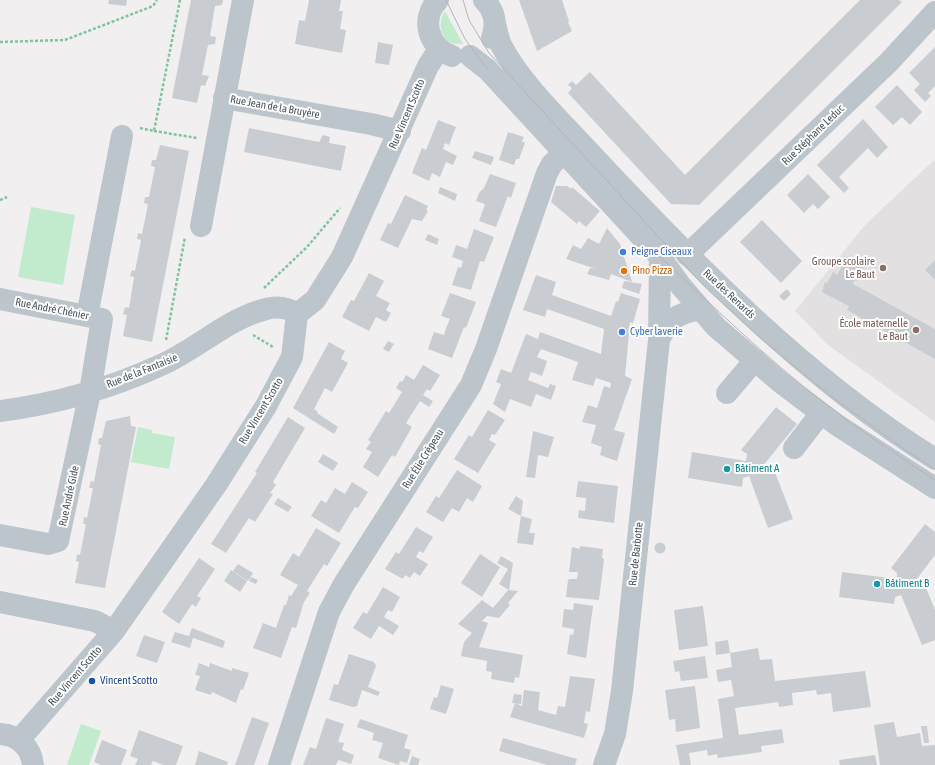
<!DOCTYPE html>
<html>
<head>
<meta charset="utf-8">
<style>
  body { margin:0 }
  canvas { display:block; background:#f1eff0 }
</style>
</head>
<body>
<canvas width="935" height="765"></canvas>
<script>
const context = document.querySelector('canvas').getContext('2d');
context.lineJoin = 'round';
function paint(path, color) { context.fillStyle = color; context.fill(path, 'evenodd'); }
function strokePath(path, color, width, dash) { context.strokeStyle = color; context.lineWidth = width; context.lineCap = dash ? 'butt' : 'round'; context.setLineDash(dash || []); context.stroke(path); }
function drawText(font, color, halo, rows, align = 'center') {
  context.font = font + ' "Asap Condensed",sans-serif'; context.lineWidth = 4; context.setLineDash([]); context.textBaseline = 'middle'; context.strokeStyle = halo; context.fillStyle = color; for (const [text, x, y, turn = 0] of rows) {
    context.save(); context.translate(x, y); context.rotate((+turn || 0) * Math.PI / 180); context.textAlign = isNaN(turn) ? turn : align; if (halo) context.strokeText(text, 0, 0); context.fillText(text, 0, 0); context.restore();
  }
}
paint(new Path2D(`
  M934 160 935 161V422L828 345 795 311 866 224Z`), '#e2e0e1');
paint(new Path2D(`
  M445 11 463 44C443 47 435 26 445 11Z
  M31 207 75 215 63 285 18 277Z
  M138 427 152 430V433L175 437 169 469 131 462Z
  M81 724 101 731 89 765H67Z`), '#c2ebcd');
paint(new Path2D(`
  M109 0H127L126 6 108 4Z
  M191 0H223L222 5 215 6 210 36 216 37 215 44 208 45 202 75 209 76 205 86 201 85 197 103 172 98Z
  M309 0H341L339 11H343L340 29 346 30 342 53 295 44 299 20 305 21Z
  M519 0H562L569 21 568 22 572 31 537 51Z
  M860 0H899L902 2 699 205 671 204 568 93 572 88 568 85 572 81 576 85 590 72 685 175Z
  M378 42 393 45 389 65 375 63Z
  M935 47V86L928 93 931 96 925 102 914 90 920 84 909 73Z
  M897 85 922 112 910 125 902 117 893 125 875 107Z
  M863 119 888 147 877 158 868 148 839 177 849 188 844 193 817 165Z
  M438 120 456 127 449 145 445 143 443 149 457 156 453 165 446 162 440 177 432 173 429 181 412 173 422 148 426 150Z
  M249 128 319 142 323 135 330 137 329 143 346 146 341 171 244 152Z
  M508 132 524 137 522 141 525 143 519 159H516L514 165 499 160Z
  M160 145 189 151 152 342 123 336 127 315 123 314 125 307 129 308 134 277 130 276 132 270 135 271 141 240 137 239 138 233 142 234 148 204 144 203 145 197H149L155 167 151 166 152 160H156Z
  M475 151 494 157 491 165 472 158Z
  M490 174 516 183 511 198 508 196 496 227 479 221 485 204 476 201 479 193 484 188Z
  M808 174 830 197 818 209 813 204 804 213 787 195Z
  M556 186H567L571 189 572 187 600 211 586 227 579 221 577 224 551 202Z
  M440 187 457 194 455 201 438 193Z
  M405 195 428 206 426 210 428 211 422 221 412 219 398 248 380 240 388 223 391 224Z
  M762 220 802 261 781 283 740 242Z
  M607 228 620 244 632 282 611 274 609 280 587 274 590 268 596 269 566 259 573 245 581 249 588 238 599 244Z
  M474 229 494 237 484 262 480 261 471 290 452 285 458 267 461 268 463 261 452 257 456 245 467 249Z
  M428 234 439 239 437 245 425 240Z
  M847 256 866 265 860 272 862 273 857 281 855 280 853 284 935 329V359L847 310 849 306 822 292 825 282 827 283 833 272 837 275Z
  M935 260V280L925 270Z
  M369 273 384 281 376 296 390 303 386 310 391 313 386 322 376 317 369 331 342 317 351 300 354 301Z
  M536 275 556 282 552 295 611 316 616 301 618 302 621 293 640 299 633 323 630 322 625 376 632 379 614 430 625 433 617 461 600 455 602 447 591 443 596 425 582 422 588 405 597 408 604 386 610 388 611 383 596 378 593 386 572 380 578 362 541 349 537 357 547 361 542 376 531 372 528 380 548 388 550 384 556 386 551 400 536 394 531 407 510 399 505 412 493 404 501 384 496 382 501 369 511 373 526 334 538 339 540 332 601 354 604 329 547 309 545 317 523 310Z
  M624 281 642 284 639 294 622 288Z
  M787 289 791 294 784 301 779 296Z
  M450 293 476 302 466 328 464 327 452 358 428 349 434 332 444 335 446 328 450 319 441 316Z
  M388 341 394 344 389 352 383 349Z
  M329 342 345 351 341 359 348 363 332 392 325 388 314 409 318 412 317 413 338 427 334 434 293 408Z
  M423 365 440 375 430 391 427 389 423 395 433 401 429 407 420 401 406 423 412 427 395 457 392 455 378 477 363 467 372 452 366 449 371 442 368 440 386 411 389 413 402 392 396 388 400 381 402 382 406 375 414 380Z
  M776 407 797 424 762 467 766 470 773 467 793 519 768 528 749 476 743 478 742 487 688 478 692 452 746 461 747 454 741 450Z
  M488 410 505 420 495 435 492 434 489 440 496 444 478 473 454 459 469 435 472 437Z
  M130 416 131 426 136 427 105 588 75 583 79 562 76 561 77 554 80 555 86 524H83L84 517 87 518 93 488H89L91 481 94 482 101 445 98 444 99 438H102L106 421Z
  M288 417 305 428 273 482 276 485 270 493 273 494 255 522 249 518 226 553 211 544 257 473 255 472Z
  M533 431 554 437 548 457 538 455 535 478 526 477Z
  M323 454 338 463 333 471 318 462Z
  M457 470 482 486 473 502 467 498 459 512 452 508 443 522 426 512 436 496 439 498Z
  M578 481 618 486 614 523 578 518 579 510 585 511 586 498 576 497Z
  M352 482 368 492 358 508 355 507 339 533 311 516 321 500 326 503 335 488 345 494Z
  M516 496 523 501 521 516 508 509Z
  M278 498 292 507 288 512 274 504Z
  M521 516 532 519 529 533H535L533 545 517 543Z
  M925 524 935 532V555L913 584 918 587 925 585 935 610V640L922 645 901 595 895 597 894 604 839 597 842 572 897 579V573L891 568Z
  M416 527 433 537 423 553 419 551 416 557 428 564 420 576 414 572 410 578 405 575 403 579 385 569 396 552 399 554Z
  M316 528 341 543 327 566 324 564 307 591 310 593 304 602 296 628 292 627 281 658 253 648 263 623 276 628 284 605H286L289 595 291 596 298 585 280 575 293 553 299 557Z
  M654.5 548a5.5 5.5 0 1 1 11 0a5.5 5.5 0 1 1-11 0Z
  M580 546 603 549 602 558 604 559 599 600 566 597 568 580 570 579H577L578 572H569L572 547 580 549Z
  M480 554 500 567 482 597 461 583Z
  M501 556 513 563 509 590 499 584 508 569 497 563Z
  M199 558 215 569 197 596 201 598 196 607 192 604 179 624 162 612Z
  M238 564 253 573 248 581 233 571Z
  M231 570 247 581 240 592 224 581Z
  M251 577 258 580 256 584 249 581Z
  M383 587 400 597 392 612 388 610 384 617 399 626 393 635 379 626 371 639 353 628 363 612 367 614Z
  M508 590 518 591 508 603 510 605 499 618 487 616 482 621 488 623 479 647 523 655 519 678 515 677 514 683 491 679 492 672 486 671 487 661 461 656 464 642 472 633 458 624 482 600 493 608Z
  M574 603 593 606 586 658 567 654 570 634 573 635 574 629 562 627 564 609 573 610Z
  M703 606 708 646 679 650 674 610Z
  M192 628 225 641 223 648 193 638 190 648 171 642 175 632 189 636Z
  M144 635 165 642 157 663 136 656Z
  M728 640 730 653 716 655 715 642Z
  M758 648 760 660 772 659 775 681 865 671 871 707 833 712 831 693 817 695 816 690 792 693 793 705 779 707 778 702 735 708 739 735 782 729 784 743 761 746 762 752 718 758 717 754 708 756 707 750 689 753 691 765H680L676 745 723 738 718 699 734 696 731 680 718 682 716 670 732 667 730 653Z
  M349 654 374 662 376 666 368 687 380 692 378 696 362 690 357 706 353 707 329 700 334 684 338 685Z
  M705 656 708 678 681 681 679 671 675 672 673 661Z
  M199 663 209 667 210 663 232 671V668L249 673 243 690 241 689 236 703 212 692 211 695 195 690 200 676 195 675Z
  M570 676 595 679 590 712 586 711 584 723 588 724 584 738 510 717 515 703 522 706 524 690 540 692 538 710 556 715 558 706 565 707Z
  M441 685 454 689 446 714 430 709 434 697 437 698Z
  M695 686 700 728 676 732 675 719 669 720 665 690Z
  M514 694 522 695 521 704 512 703Z
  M252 717 269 723 254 765H235Z
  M326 718 344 724 338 742 344 743 342 750 354 755 351 764 338 760 336 765H303L310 747 316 749Z
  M360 719 408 735 404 748 411 750 407 763 400 761 399 765 378 758 383 743 372 740 374 733 357 727Z
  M894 722 897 737 920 733 922 746 935 745V765H880L874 725Z
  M921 726H927L929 743H924Z
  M139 730 183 746 176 765H163L153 761 151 765H135L138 759 130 756Z
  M503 738 577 759 575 765H547L499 751Z
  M102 740 127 750 121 765H101L94 762Z
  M199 751 228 762 227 765H195Z
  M875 755 877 765H840L839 760Z
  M412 756 420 759 418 765H409Z`), '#c9cdd1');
strokePath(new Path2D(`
  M0 42 65 40 153 6 157 0
  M140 128 154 131 180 0
  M154 131 197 138
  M0 200 7 197
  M264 288 307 247 340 208
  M253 335 273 347
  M166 340 185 237`), '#7dc69a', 2.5, [3, 2]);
strokePath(new Path2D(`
  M438 0C420 19 428 47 452 56
  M484 0C495 11 497 24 492 38
  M495 24C497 31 498 38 501 45 521 84 563 123 593 156 695 265 808 380 935 459
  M470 56 488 70 660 257 681 286 716 327 780 382 837 425 935 488
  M224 98 371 124 400 131
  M201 226 243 0
  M687 255 889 62 935 12
  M0 299 102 319 90 392 58 541 48 544 0 535
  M87 316 122 136
  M659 340C669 319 676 314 700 309
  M727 393 755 360
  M0 411C55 404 111 388 161 365 197 349 227 319 266 309 277 306 287 307 297 314
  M794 448 821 413
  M0 602 95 621 114 631
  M0 734C18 735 31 747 33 765
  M19 740 114 631 216 485 266 406 292 357 297 314 315 300 342 257 428 66 439 49
  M279 765 329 612 344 584 471 385 486 349 547 173 552 164 564 152
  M604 765 615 734 622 691 659 340 660 257`), '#bcc5cb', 22);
strokePath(new Path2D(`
  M446 0 465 39 488 70
  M463 0 469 20 489 53 704 286 758 336 828 394 904 449 935 469
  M660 257C713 306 765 357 823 402 859 430 897 455 935 480`), '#b2b5b9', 1);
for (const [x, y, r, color] of [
  [623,252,4,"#3f7fe0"],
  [883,268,4,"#8d6e63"],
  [624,271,4,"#e8710a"],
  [916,330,4,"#8d6e63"],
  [622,332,4,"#3f7fe0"],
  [727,469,4,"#0f9aa8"],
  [877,584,4,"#0f9aa8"],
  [92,681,4,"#1a4fb4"]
]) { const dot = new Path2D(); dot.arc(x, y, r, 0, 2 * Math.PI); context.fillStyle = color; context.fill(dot); strokePath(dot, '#fff', 1.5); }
drawText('11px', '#49545b', '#fff', [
  ["Rue Jean de la Bruyère",275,107,10],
  ["Rue Vincent Scotto",407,114,-67],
  ["Rue Stéphane Leduc",813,135,-44],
  ["Rue des Renards",729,294,43],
  ["Rue André Chénier",52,309,11],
  ["Rue de la Fantaisie",142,371,-22],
  ["Rue Vincent Scotto",261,411,-59],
  ["Rue Élie Crépeau",423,459,-58],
  ["Rue André Gide",69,496,-78],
  ["Rue de Barbotte",636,554,-84],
  ["Rue Vincent Scotto",75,676,-49]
]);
drawText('11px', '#366cbe', '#fff', [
  ["Peigne Ciseaux",631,252],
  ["Cyber laverie",630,332]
], 'left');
drawText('11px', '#785e54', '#fff', [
  ["Groupe scolaire",875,262],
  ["Le Baut",875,275],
  ["École maternelle",908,324],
  ["Le Baut",908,337]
], 'right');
drawText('11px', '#c56008', '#fff', [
  ["Pino Pizza",632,271]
], 'left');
drawText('11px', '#0d838f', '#fff', [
  ["Bâtiment A",735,469],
  ["Bâtiment B",885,584]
], 'left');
drawText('11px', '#164399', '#fff', [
  ["Vincent Scotto",100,681]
], 'left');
</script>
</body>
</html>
